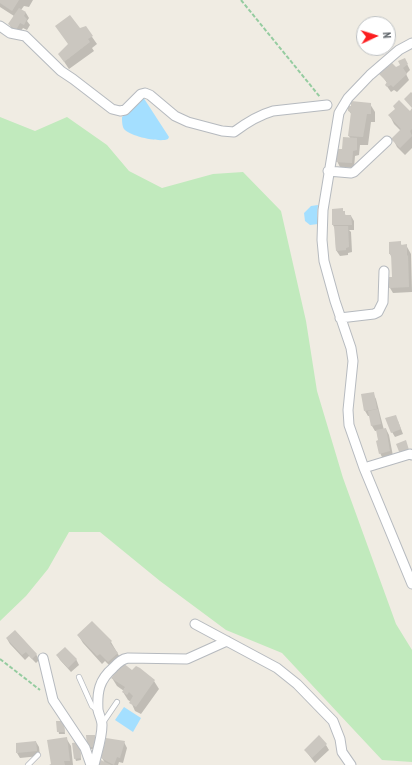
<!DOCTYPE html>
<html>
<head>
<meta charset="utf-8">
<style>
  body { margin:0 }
  #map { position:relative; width:412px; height:765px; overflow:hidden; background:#f0ece3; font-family:"PT Sans Narrow",sans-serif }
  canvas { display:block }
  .north { position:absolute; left:356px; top:16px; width:40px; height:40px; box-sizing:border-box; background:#fff; border:1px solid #bdc0c2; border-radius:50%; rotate:86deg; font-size:11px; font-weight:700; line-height:16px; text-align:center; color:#5b6166 }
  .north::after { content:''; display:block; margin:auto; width:14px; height:18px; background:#fc1d1f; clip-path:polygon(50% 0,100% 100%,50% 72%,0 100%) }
</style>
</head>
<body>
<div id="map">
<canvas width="412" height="765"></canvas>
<div class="north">N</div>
</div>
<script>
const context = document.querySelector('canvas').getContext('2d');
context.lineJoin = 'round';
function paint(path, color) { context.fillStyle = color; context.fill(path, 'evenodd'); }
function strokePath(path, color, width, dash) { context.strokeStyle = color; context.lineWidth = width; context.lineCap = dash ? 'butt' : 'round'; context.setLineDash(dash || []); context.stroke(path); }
paint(new Path2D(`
  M0 117 35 131 67 117 107 145 129 171 162 188 213 174 243 172 281 211 306 321 317 391 343 478 396 624 412 650V762L382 760 282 653 226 630 160 581 100 532H69L48 569 26 596 0 621Z`), '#c1eabd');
paint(new Path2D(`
  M143 97 169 137 168 139C160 143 129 136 124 129 122 126 122 120 122 117Z
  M318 205 317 215 318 224 310 225 305 221 304 213 311 206Z
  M124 707 141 718 133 732 115 720Z`), '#a4dfff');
paint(new Path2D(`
  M0 0H33L29 7 24 6 21 10 26 13 29 18 27 21 30 25 27 30 23 28 19 34 12 29 9 24 14 16 0 7Z
  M85 27 97 44 92 48 94 51 69 69 59 54 69 44 80 30Z
  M405 60 410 70 406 74 409 80 397 92 394 90 391 92 386 85 387 83 381 74 401 66Z
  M370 104 375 112V122H371L368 145H360L359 155 355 156 354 168 340 167 337 161 350 138 349 136 352 115 349 111Z
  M412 110V148L405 155 397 147 393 139 401 131 394 124 390 116 410 112Z
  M333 210 344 212 346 216H351L354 221V230H349L351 232 352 252 348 253V255L340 256 336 250 335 229 333 225Z
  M400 242 402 246 406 245 411 254 412 292 393 293 390 288 389 278H394L392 258 390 254Z
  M373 393 376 399 384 430 386 429 389 435 393 456 383 459 380 453 377 431H375L372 426 370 416H368L365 411Z
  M398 421 403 434 395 437 392 432Z
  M78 635 111 642 122 661 113 669 105 661 102 664 83 643Z
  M7 639 36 654 39 660 36 663 29 656 25 660 10 644Z
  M57 655 76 659 79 665 71 672 60 660Z
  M140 669 154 681 159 689 141 714 135 711 131 702 128 700 123 692 124 691 117 686 112 678Z
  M57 722 64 724 65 734H59Z
  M94 736 96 738V749H89L88 747Z
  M66 738 71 746 73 765H50H52Z
  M36 742 39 747 40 756 20 758 17 753Z
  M124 742 127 748 123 763 119 762 118 765H100L105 763 102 758Z
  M80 745 81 760 76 761 75 758Z
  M326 745 329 750 315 763 305 750Z`), '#0003');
paint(new Path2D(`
  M0 0H19L12 11 0 3Z
  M19 8 26 12 24 16 27 19 24 25 20 23 16 30 8 24Z
  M70 15 80 28 86 26 93 36 88 39 90 42 64 62 58 54 68 44 55 26Z
  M405 58 408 64 403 68 407 74 393 87 391 85 387 87 385 85 387 82 379 74 392 63 396 67 400 65 398 61Z
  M411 92 412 93V108L404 99Z
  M399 100 410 111 412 108V129L410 131 412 136 400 148 391 139 401 129 388 115 395 109 393 106Z
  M351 101 371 103V114H367L363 137 348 136 351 112 348 111V106H351Z
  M343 137 357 138V150L353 151 352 163 336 162 337 149H342Z
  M343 208V211H345V215H351L352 225H332V209Z
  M334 226H348L349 247 346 248V250L336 251Z
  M401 241V245L407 244V256L408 255 409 287 389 288 388 277H392L391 254H389V242Z
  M374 392 377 409 364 411 361 394Z
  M378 409 381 424 371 426 368 411Z
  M396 415 401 429 391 433 385 418Z
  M386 428 390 451 379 454 376 441 378 440 376 430Z
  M406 440 409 450 400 454 396 444Z
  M92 621 112 641 110 643 118 653 108 662 100 654 97 656 77 635Z
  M15 630 37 654 32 659 26 652 22 655 6 638Z
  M65 647 77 659 68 668 56 655Z
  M123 663 132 670 136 666 140 668 155 680 136 707 129 703 133 696 129 692 127 695 122 692 125 687 111 678Z
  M56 721H63L65 732H57Z
  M86 735H95V747H87Z
  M319 735 327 744 312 758 304 750Z
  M67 737 70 761H64L65 765H49L51 764 47 740Z
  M106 738 125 741 120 758 117 757 114 765 101 758Z
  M36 741 37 751 16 753V743Z
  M79 742 81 758 74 759 72 743Z
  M101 760 111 765H98Z`), '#cbc7c0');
const lane = new Path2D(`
  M79 677 92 706 97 710
  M102 724 117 702
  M28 765 38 755`);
const street = new Path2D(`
  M0 26 10 33 25 36 61 71 73 79 112 109 120 111 125 110 141 94 145 93 150 95 175 116 188 122 222 131 234 132C246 123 259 115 273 111L327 105
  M412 43 399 50 370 75 348 98 339 113 323 210 322 240 324 261 335 301 351 348 353 361 348 410 349 425 364 468 412 584
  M328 171 351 173 354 172 387 141
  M340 318 374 314 378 312 383 302 384 271
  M364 468 410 454 412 455
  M195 624 277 668 297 684 333 721 340 739 342 752 351 765
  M43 658 53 700 85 748 91 765
  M94 765C97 752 102 738 102 725 102 720 99 715 98 710 97 692 99 680 113 668 118 663 121 659 128 658L187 659 227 641`);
strokePath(lane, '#b6babf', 6);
strokePath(street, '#b6babf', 11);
strokePath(new Path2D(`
  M241 0 320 97
  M0 659 40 690`), '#95cca0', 2, [4, 2]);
strokePath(lane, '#fff', 4.5);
strokePath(street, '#fff', 9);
</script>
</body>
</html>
